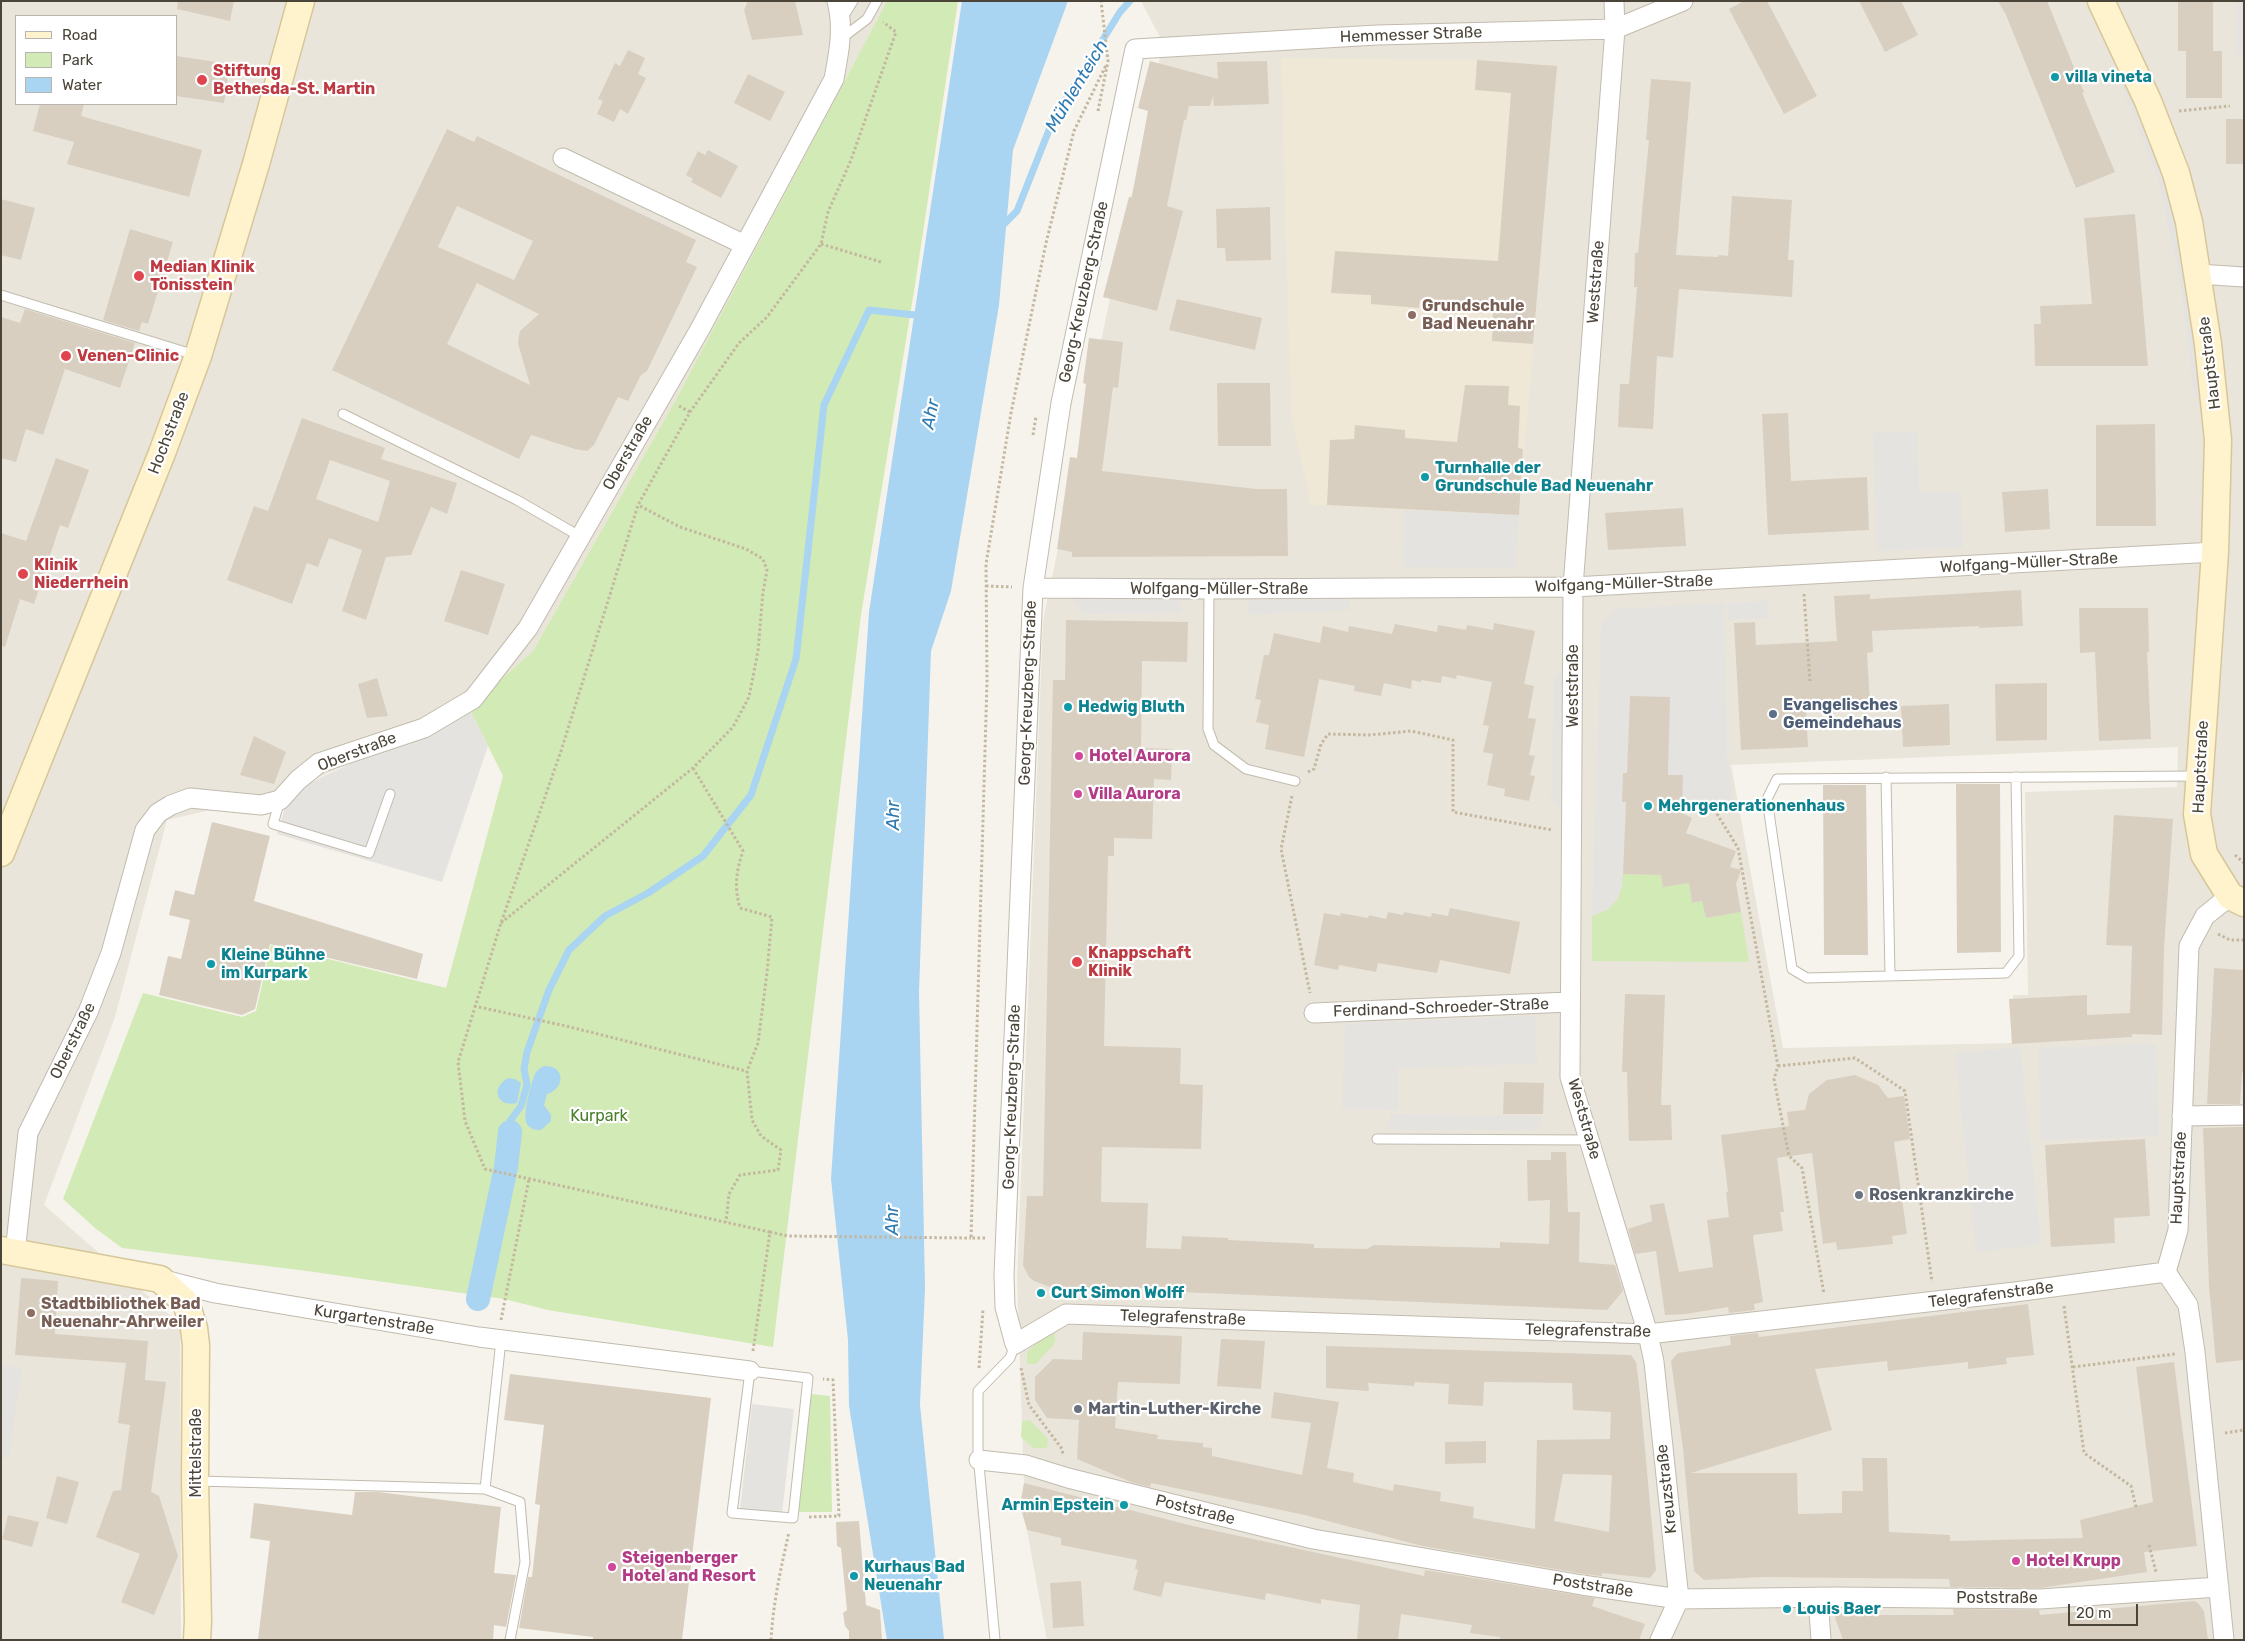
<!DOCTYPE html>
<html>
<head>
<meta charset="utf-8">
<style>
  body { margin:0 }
  #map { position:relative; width:2245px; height:1641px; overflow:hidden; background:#f6f3ec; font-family:Rubik,sans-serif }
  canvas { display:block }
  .frame { position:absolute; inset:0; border:2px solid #4b4439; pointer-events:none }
  .legend { position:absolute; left:15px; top:15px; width:162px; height:90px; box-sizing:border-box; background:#fff; border:1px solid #b7b4b0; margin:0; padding:6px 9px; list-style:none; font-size:15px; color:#4b4439 }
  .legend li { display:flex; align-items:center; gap:10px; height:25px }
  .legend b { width:25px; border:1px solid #b7b4b0 }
  .scale { position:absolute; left:2068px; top:1604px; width:70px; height:22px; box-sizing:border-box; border:2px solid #4b4439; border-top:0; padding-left:6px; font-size:15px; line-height:18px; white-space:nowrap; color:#4b4439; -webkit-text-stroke:4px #fff; paint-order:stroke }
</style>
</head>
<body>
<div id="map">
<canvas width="2245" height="1641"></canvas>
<div class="frame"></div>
<ul class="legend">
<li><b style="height:6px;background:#fff3cd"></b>Road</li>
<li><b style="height:14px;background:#d2eab5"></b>Park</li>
<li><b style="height:14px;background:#a9d4f2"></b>Water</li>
</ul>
<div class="scale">20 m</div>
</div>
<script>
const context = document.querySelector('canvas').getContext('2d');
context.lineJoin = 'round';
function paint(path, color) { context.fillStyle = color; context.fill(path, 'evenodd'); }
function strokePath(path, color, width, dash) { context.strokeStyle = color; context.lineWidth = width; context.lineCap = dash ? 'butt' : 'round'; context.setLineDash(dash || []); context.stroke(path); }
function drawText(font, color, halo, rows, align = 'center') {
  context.font = font + ' Rubik,sans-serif'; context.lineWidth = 4.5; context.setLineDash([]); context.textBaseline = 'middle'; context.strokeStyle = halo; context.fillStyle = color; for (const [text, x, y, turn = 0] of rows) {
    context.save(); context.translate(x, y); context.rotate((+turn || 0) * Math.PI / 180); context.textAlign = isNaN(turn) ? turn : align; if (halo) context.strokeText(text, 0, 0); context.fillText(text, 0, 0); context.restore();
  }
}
paint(new Path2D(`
  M1 1H887L674 403 533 651 469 708 285 793 167 820 115 1017 44 1205 180 1324 181 1640H1ZM16 16H176V104H16Z
  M1141 1H2244V1640H1047L1027 1530 1020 1505 1024 1483 1017 1278 1043 621 1163 43ZM2178 747 2177 787 2025 792 2028 995H2013L2014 1043 1783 1048 1731 765Z`), '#eae5da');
paint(new Path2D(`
  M1281 58 1477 60 1557 66 1519 515 1311 505 1291 414Z`), '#efe8d6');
paint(new Path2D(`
  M887 1H958L915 285 861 615 773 1347 548 1310 504 1299 307 1271 122 1248 95 1228 63 1199 143 993 242 1017 256 1011 271 945 446 988 503 776 469 708 533 651 674 403Z
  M1623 874 1661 875 1663 887 1689 883 1692 903 1702 901 1706 918 1741 912 1749 962 1592 961V916L1608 909Z
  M1049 1332 1055 1334V1343L1036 1364H1027V1352Z
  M811 1394 830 1396 832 1512H796Z
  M1030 1420 1048 1439 1047 1448H1033L1021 1437 1022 1421Z`), '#d2eab5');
paint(new Path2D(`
  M2237 1H2244V54H2236Z
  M2121 71 2166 176 2180 238 2189 288 2206 427 2193 387 2180 282 2158 178 2122 87Z
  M1917 431 1919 492 1961 491 1963 548 1877 551 1873 433Z
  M1404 510 1519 515 1515 568 1403 567Z
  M1177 596 1183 613 1083 614 1072 598Z
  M1349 596V610L1248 615 1247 601Z
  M1767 601 1768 618 1728 620 1727 603Z
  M1724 603 1727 757 1734 802 1682 803 1683 775H1668L1669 697H1630L1627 773 1623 774 1622 802 1626 803 1622 887 1618 899 1608 909 1592 916 1601 624 1617 609Z
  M1562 670 1560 809 1551 801 1554 677Z
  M469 708 488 746 442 882 277 834 287 801 305 785Z
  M1536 1016 1537 1064 1398 1068V1110L1342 1109 1345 1023Z
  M2156 1044 2159 1136 2041 1140 2038 1048Z
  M2020 1047 2041 1245 1976 1252 1955 1053Z
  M1390 1114 1543 1116 1535 1130H1388Z
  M1 1365 22 1368 9 1458 1 1457Z
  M752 1404 794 1409 782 1514 740 1509Z`), '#e5e3e0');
paint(new Path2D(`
  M962 1H1068L1013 150 999 305 951 591 931 651 919 992 925 1288 920 1405 944 1640H887L849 1406 848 1340 831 1179 869 612Z
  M544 1066C565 1065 566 1088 547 1094L544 1105 551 1115V1121L541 1130C535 1130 530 1129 527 1124 522 1117 531 1082 535 1074 537 1070 540 1068 544 1066Z
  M508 1078 515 1079 521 1083 517 1103C497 1108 490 1088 508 1078Z`), '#a9d4f2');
strokePath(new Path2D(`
  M1001 227 1017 211 1053 120 1120 12 1130 1
  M510 1132V1121L521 1106 527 1085 524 1069 527 1052 549 990 569 950 605 916 648 893 703 856 751 795 796 659 824 405 869 310 924 316`), '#a9d4f2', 7);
strokePath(new Path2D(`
  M478 1299 506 1167 510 1132`), '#a9d4f2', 24);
paint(new Path2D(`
  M178 1H234L230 21 177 9Z
  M748 1H795L803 35 752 40 744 10Z
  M1744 1H1767L1817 96 1784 114 1729 9Z
  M1859 1H1901L1918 35 1885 52Z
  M1998 1H2047L2084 92 2082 93 2115 172 2076 188 2006 15Z
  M2178 1H2213V51H2222V98H2186V51H2178Z
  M628 50 645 58 638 74 646 78 628 114 620 109 614 122 597 114 603 101 598 99 615 63 620 66Z
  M176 56 230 64 224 103 176 96Z
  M1477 60 1557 66 1533 344 1492 341 1493 306 1420 300 1419 308 1371 304V295L1331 293 1335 251 1498 261 1511 93 1475 90Z
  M1150 61 1218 79 1217 62 1267 61 1269 104 1214 106 1213 96 1210 106H1189L1186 120H1184L1167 206 1183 211 1157 311 1103 297 1129 197H1132L1148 111 1138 108Z
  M748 74 785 92 770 121 734 103Z
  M1651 79 1691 82 1676 255 1718 257 1719 255 1728 256 1732 196 1792 200 1788 260H1794L1792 297 1679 289 1673 358 1657 356 1653 429 1618 427 1620 384H1629L1637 287H1634L1635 253H1638L1649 140H1646Z
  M40 104H84L81 116 202 150 189 197 67 164 74 142 33 131Z
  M2226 119H2244V164H2226Z
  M447 129 474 142 477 136 696 240 686 262 697 267 647 371 641 375 628 401 618 397 594 445 587 451 575 449 531 435 519 459 332 370ZM457 206 533 241 514 280 438 247ZM477 283 539 314 520 331 519 335 518 343 530 385 447 344Z
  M708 150 738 166 721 198 691 182 693 179 686 175 698 151 705 155Z
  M1 199 35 208 21 260 1 255Z
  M1270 207 1271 260 1226 261 1225 248H1217L1216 209Z
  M2135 214 2148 366H2035L2034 324H2041L2040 306 2092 304 2084 218Z
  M130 229 173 242 148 324 142 322 139 331 103 320Z
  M1177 299 1262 318 1255 350 1169 330Z
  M25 309 135 343 120 388 65 369 43 435 26 429 16 462 1 458V317L20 323Z
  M1089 338 1123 342 1118 388 1113 387 1102 471 1256 489H1287L1288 556 1072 557V552L1057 549 1070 457 1077 458 1086 384 1083 383Z
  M1217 383H1270L1271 446H1218Z
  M1465 385 1509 386 1508 405 1520 406 1518 448 1523 449 1519 515 1327 505 1330 440 1354 439 1355 425 1405 430V438L1457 442Z
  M1788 413 1791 481 1867 477 1869 530 1768 535 1762 414Z
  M302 418 385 448 381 459 457 483 447 514 431 507 411 555 386 557 366 620 342 611 362 550 329 538 318 567 307 563 292 604 227 580 254 506 268 511ZM330 460 390 481 378 522 316 499Z
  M2155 424 2156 526H2096V425Z
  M56 458 89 470 68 528 60 525 34 604 20 599 5 647 1 646V533L26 541Z
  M2048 489 2050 529 2005 532 2002 492Z
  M1683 508 1686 546 1608 550 1605 513Z
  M461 570 505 584 488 635 444 621Z
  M2021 590 2023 626 1979 628V626L1872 631 1873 652 1867 653 1870 703 1806 709 1808 747 1741 750 1734 623 1755 622 1756 645 1837 641 1834 596 1870 594V599Z
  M2079 608H2148L2149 652H2147L2151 739 2099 741 2095 652 2080 653Z
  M1066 620 1188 622 1187 662 1142 661 1141 748 1172 749 1171 780 1154 779 1152 839 1114 838V856H1108L1104 1046 1181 1048 1180 1084 1203 1085 1201 1149 1102 1147 1101 1202 1148 1203 1146 1248 1181 1249 1182 1236 1228 1238V1240L1314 1244V1248L1367 1249 1374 1245 1500 1248V1242L1549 1244 1550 1200 1528 1201 1527 1160H1551V1152H1566L1568 1212H1580L1579 1262 1615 1265 1623 1291 1607 1310 1180 1292V1290L1145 1288 1050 1287 1034 1281 1029 1277 1023 1265 1027 1196H1043L1053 680H1065Z
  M1494 623 1535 631 1524 684 1534 686 1528 718 1536 719 1529 755 1535 756 1530 775 1535 776 1529 801 1504 796 1505 789 1487 785 1493 754 1483 752 1489 726 1483 725 1492 682 1457 675 1456 679 1442 676 1441 683 1421 680V682L1412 680 1411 689 1384 683 1381 696 1354 691 1355 686 1319 679 1304 757 1265 749 1269 725 1256 722 1261 700 1255 699 1264 655H1269L1274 633 1320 643 1323 626 1348 632 1349 626 1392 634 1395 624 1437 632 1438 625 1466 630 1467 625 1493 630Z
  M377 678 388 716 367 718 358 684Z
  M2047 683V740L1996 741 1995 684Z
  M1630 696 1670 697 1668 775H1683L1682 813 1692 818 1686 833 1736 851 1730 867 1741 870 1736 884 1741 912 1706 918 1702 901 1692 903 1689 883 1663 887 1661 875 1623 874 1626 802H1622L1623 773H1627Z
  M1949 704 1950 745 1903 747 1901 706Z
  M254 736 286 752 274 784 240 775Z
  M1956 784H2000L2001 952 1957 953Z
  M1823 785H1866L1868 955H1824Z
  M2114 815 2173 819 2164 947 2162 1035 2132 1034V1037L2012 1044 2009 999 2087 995V1015L2130 1013 2132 946 2106 945Z
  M212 822 270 836 254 901 423 954 417 979 270 944 255 1009 242 1015 159 995 168 956 181 959 190 920 169 915 175 890 194 895Z
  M1450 908 1520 922 1510 974 1440 960 1437 973 1378 963 1376 972 1339 965 1338 970 1314 965 1324 913 1340 916 1341 913 1368 918 1369 915 1386 919 1388 912 1403 915 1404 912 1431 917 1432 913 1448 916Z
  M2214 968 2244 970V1072H2242L2240 1104H2207Z
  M1625 994 1665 995 1661 1105H1671L1672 1140 1629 1141 1627 1072H1622Z
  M1855 1075 1878 1085 1888 1098 1904 1096 1910 1139 1894 1142 1907 1234 1892 1236 1893 1244 1837 1250 1836 1242 1823 1244 1812 1153 1777 1158 1784 1212H1780L1783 1231 1754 1235 1753 1237 1763 1302 1754 1304 1755 1310 1729 1313 1728 1307 1686 1314 1665 1315 1656 1251 1635 1254 1628 1229 1652 1221 1650 1205 1664 1203 1679 1272 1713 1267 1707 1220 1729 1217 1726 1192H1728L1721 1135 1789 1126 1787 1112 1805 1110 1809 1094 1827 1080Z
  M1504 1082 1544 1083 1543 1114H1503Z
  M2239 1127H2244V1360L2216 1363 2209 1286 2203 1128Z
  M2145 1139 2150 1216 2114 1218 2115 1243 2051 1247 2045 1145Z
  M21 1278 58 1281 55 1334 148 1341 145 1380 166 1382 151 1492 159 1496 178 1556 154 1615 121 1602 140 1554 96 1537 113 1491 121 1490 130 1425 118 1423 126 1363 15 1355Z
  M2028 1304 2034 1355 2006 1358 2007 1364 1968 1369V1362L1888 1371 1887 1361 1815 1369 1832 1430 1691 1473H1797L1798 1514 1842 1513V1491H1863L1862 1458H1887L1889 1532 1950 1535V1541L2083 1538 2080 1520 2153 1502 2136 1367 2174 1362 2197 1546 2144 1552 2147 1572 2040 1588 1950 1587 1949 1579 1763 1577 1704 1580 1694 1571 1683 1449 1671 1361 1678 1353 1731 1345 1730 1336 1758 1333 1759 1337Z
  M1083 1332 1182 1336 1180 1384 1118 1382 1115 1428 1158 1435 1157 1439 1203 1443V1447L1212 1448V1456L1302 1475 1311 1423 1271 1418 1274 1392 1339 1402 1327 1468 1354 1473 1353 1482 1393 1491 1394 1484 1441 1492 1440 1501 1474 1507 1473 1518 1535 1529 1537 1440 1610 1439 1611 1412 1573 1410 1572 1383 1484 1382 1483 1406 1448 1404 1449 1384 1415 1382 1414 1386 1368 1383 1369 1391 1326 1388V1346L1631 1355 1636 1362 1639 1384 1656 1570 1650 1578 1602 1573V1576L1584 1574 1422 1546 1305 1515 1151 1483 1150 1487 1131 1482 1077 1459 1079 1420 1047 1418 1035 1400V1377L1053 1359 1082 1360ZM1563 1474 1612 1475 1609 1532 1554 1521Z
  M1221 1339 1265 1341 1261 1389 1217 1386Z
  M510 1374 711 1398 682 1640H593V1637L519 1628 528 1577H532L540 1505 535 1504 544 1425 504 1420Z
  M1486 1441V1463L1445 1464V1442Z
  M57 1476 79 1482 67 1524 46 1518Z
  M1024 1483 1193 1526 1424 1576 1425 1570 1595 1598 1592 1606 1645 1624 1639 1640H1500V1637L1470 1633 1472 1625 1401 1614 1398 1640H1357L1360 1605 1321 1599V1604L1266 1593 1265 1600 1165 1582 1161 1597 1133 1590 1138 1570 1135 1569 1137 1560 1061 1545V1538L1027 1530 1020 1505Z
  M355 1492H378L501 1507 494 1573 516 1575 506 1627 494 1625 493 1640H258L270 1541 250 1538 254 1503 352 1515Z
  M8 1515 39 1522 32 1547 2 1539Z
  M859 1521 866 1605 880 1610 882 1640H849V1631L845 1626 843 1613 847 1610 841 1548 837 1546 836 1522Z
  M1081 1581 1084 1626 1053 1628 1050 1583Z
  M2194 1601 2198 1603 2204 1611 2208 1640H1843L1833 1612 1867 1615H1954L1953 1609 2039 1610 2040 1615Z`), '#d8cfc1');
const lane = new Path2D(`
  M842 19 853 1
  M842 38 867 19 877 1
  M1 295 195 355
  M343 414 517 500 581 537
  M1209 589 1208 729 1214 745 1246 769 1295 781
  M1886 777 1890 975
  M2016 777 2019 956 2006 973 1807 978 1792 969 1767 799 1777 779 2197 776
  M280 800 273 824 369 853 390 794
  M1377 1139 1589 1140
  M750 1371 808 1378 793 1518 732 1513Z
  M198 1481 485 1489 501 1340
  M485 1489 520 1502 525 1562 510 1640
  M995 1640 978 1454V1391L1010 1358 1015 1344`);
const street = new Path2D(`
  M1614 1 1615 29 1573 587 1570 1077 1648 1334 1654 1362 1679 1599 1660 1640
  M1683 1 1615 29 1377 35 1135 49 1061 403 1033 588 1004 1275 1005 1307 1015 1344 1066 1314 1648 1334 2015 1292 2166 1272
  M563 158 745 245
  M2198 274 2244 277
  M1033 588 1209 589 1573 587 2215 552
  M1314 1013 1569 1002
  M2182 1116 2244 1115
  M15 1253 28 1133 88 1012 111 953 145 830 158 813 171 805 190 798 261 805 280 800 298 780 319 763 424 728 473 699 528 628 700 329 834 79C839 52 844 28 837 1
  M164 1280 215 1293 479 1337 750 1371
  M979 1460 1026 1465 1068 1478 1313 1539 1582 1585 1679 1599 1835 1597 2040 1599 2219 1587
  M1818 1597 1821 1640
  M2224 1640 2195 1352 2188 1305 2166 1272 2178 1230 2189 946 2205 916 2230 896`);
const secondary = new Path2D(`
  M2101 1 2148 101 2176 173 2189 222 2208 344 2218 440 2215 552 2197 814 2204 854 2230 896 2244 903
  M1 853 162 453 198 356 256 164 301 1
  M1 1250 160 1279 186 1303 194 1328 196 1345 195 1481 198 1621 197 1640`);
strokePath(lane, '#c2bbae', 11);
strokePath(street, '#c2bbae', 21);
strokePath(secondary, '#d6c79b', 29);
strokePath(new Path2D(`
  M1098 111 1108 61 1101 1
  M2179 111 2230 106
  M821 244 881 262
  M679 406 690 412
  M1033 435 1036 416
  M986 586 1012 587
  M1804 594 1810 681
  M693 768 743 851C736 872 734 887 740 908L772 917 767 973 758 1043 747 1071 752 1120 761 1136 781 1150 778 1170 740 1175 729 1194 726 1222
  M1308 772 1314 769 1321 744 1328 734 1369 735 1411 731 1453 740V812L1552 830
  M1292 796 1281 849 1310 993
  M1709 801 1738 848 1778 1066 1774 1079 1789 1156 1802 1168 1824 1294
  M2235 855 2244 863
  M501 923 693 768 733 727 749 697 758 651 763 592 767 570 763 559 746 549 680 527 638 505
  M2218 934 2230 940H2244
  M474 1006 566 1026 746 1071
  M1778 1066 1855 1058 1905 1091 1932 1282
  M770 1232 485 1169 465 1121 458 1062 501 923 561 751 638 505 690 412 739 343 767 317 821 244 828 212 851 160 896 32 883 22
  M985 1238H971L987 681 986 564 1011 413 1046 243 1074 131 1106 65
  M2064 1306 2084 1453 2131 1486 2136 1507
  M501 1320 529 1179
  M753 1351 770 1232 788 1236 971 1238
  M2073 1367 2175 1354
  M979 1368 983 1309
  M1021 1368 1029 1405 1062 1449 1063 1455
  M2225 1433 2244 1430
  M809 1517 839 1516 833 1380 823 1379
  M2149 1545 2156 1572
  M771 1640C773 1603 781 1568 789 1532`), '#c4b79f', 3, [2.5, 2.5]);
strokePath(lane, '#fff', 9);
strokePath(street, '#fff', 19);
strokePath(secondary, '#fff3cd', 26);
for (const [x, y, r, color] of [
  [2055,77,5,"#0f9aa8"],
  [202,80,6,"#e0444e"],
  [139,276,6,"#e0444e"],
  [1412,315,5,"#8d6e63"],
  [66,356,6,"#e0444e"],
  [1425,477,5,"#0f9aa8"],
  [23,574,6,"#e0444e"],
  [1068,707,5,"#0f9aa8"],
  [1773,714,5,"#5c6f8a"],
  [1079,756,5,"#d1479c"],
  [1078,794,5,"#d1479c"],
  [1648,806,5,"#0f9aa8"],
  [1077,962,6,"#e0444e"],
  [211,964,5,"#0f9aa8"],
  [1859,1195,5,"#6b7280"],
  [1041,1293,5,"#0f9aa8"],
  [31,1313,5,"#8d6e63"],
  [1078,1409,5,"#6b7280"],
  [1124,1505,5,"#0f9aa8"],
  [2016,1561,5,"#d1479c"],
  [612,1567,5,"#d1479c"],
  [854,1576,5,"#0f9aa8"],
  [1787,1609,5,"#0f9aa8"]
]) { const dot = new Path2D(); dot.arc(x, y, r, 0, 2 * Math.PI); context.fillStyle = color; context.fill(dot); strokePath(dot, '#fff', 2); }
drawText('16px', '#4b4439', '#fff', [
  ["Hemmesser Straße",1411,35,-2],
  ["Weststraße",1596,282,-86],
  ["Georg-Kreuzberg-Straße",1084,292,-78],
  ["Hauptstraße",2210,363,-97],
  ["Hochstraße",169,433,-69],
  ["Oberstraße",628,453,-60],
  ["Wolfgang-Müller-Straße",2029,563,-3],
  ["Wolfgang-Müller-Straße",1624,584,-2],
  ["Wolfgang-Müller-Straße",1219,589],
  ["Weststraße",1573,686,-90],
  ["Georg-Kreuzberg-Straße",1028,693,-88],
  ["Oberstraße",357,752,-21],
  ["Hauptstraße",2201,767,-87],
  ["Ferdinand-Schroeder-Straße",1441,1008,-2],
  ["Oberstraße",73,1041,-64],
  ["Georg-Kreuzberg-Straße",1012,1097,-88],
  ["Weststraße",1584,1119,74],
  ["Hauptstraße",2179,1178,-87],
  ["Telegrafenstraße",1991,1295,-7],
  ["Telegrafenstraße",1183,1318,2],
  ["Kurgartenstraße",374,1320,9],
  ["Telegrafenstraße",1588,1331,1],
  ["Mittelstraße",196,1453,-90],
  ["Kreuzstraße",1667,1489,-96],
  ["Poststraße",1195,1510,14],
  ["Poststraße",1593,1586,9],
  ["Poststraße",1997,1598]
]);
drawText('bold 16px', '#be3a42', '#fff', [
  ["Stiftung",213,71],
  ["Bethesda-St. Martin",213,89],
  ["Median Klinik",150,267],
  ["Tönisstein",150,285],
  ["Venen-Clinic",77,356],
  ["Klinik",34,565],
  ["Niederrhein",34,583],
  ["Knappschaft",1088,953],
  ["Klinik",1088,971]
], 'left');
drawText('bold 16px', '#0d838f', '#fff', [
  ["villa vineta",2065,77],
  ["Turnhalle der",1435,468],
  ["Grundschule Bad Neuenahr",1435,486],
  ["Hedwig Bluth",1078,707],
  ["Mehrgenerationenhaus",1658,806],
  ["Kleine Bühne",221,955],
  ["im Kurpark",221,973],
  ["Curt Simon Wolff",1051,1293],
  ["Armin Epstein",1114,1505,"right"],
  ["Kurhaus Bad",864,1567],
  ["Neuenahr",864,1585],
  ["Louis Baer",1797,1609]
], 'left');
drawText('bold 16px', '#785e54', '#fff', [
  ["Grundschule",1422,306],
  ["Bad Neuenahr",1422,324],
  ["Stadtbibliothek Bad",41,1304],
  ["Neuenahr-Ahrweiler",41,1322]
], 'left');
drawText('bold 16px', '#4e5e75', '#fff', [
  ["Evangelisches",1783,705],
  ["Gemeindehaus",1783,723]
], 'left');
drawText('bold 16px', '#b23c85', '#fff', [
  ["Hotel Aurora",1089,756],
  ["Villa Aurora",1088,794],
  ["Steigenberger",622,1558],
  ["Hotel and Resort",622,1576],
  ["Hotel Krupp",2026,1561]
], 'left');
drawText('16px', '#4a7f2a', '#fff', [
  ["Kurpark",599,1116]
]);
drawText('bold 16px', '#5b616d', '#fff', [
  ["Rosenkranzkirche",1869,1195],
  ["Martin-Luther-Kirche",1088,1409]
], 'left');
drawText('italic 18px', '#2e7ab2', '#fff', [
  ["Mühlenteich",1077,86,-59],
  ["Ahr",931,414,-79],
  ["Ahr",894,815,-90],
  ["Ahr",893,1220,-90]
]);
</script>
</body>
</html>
